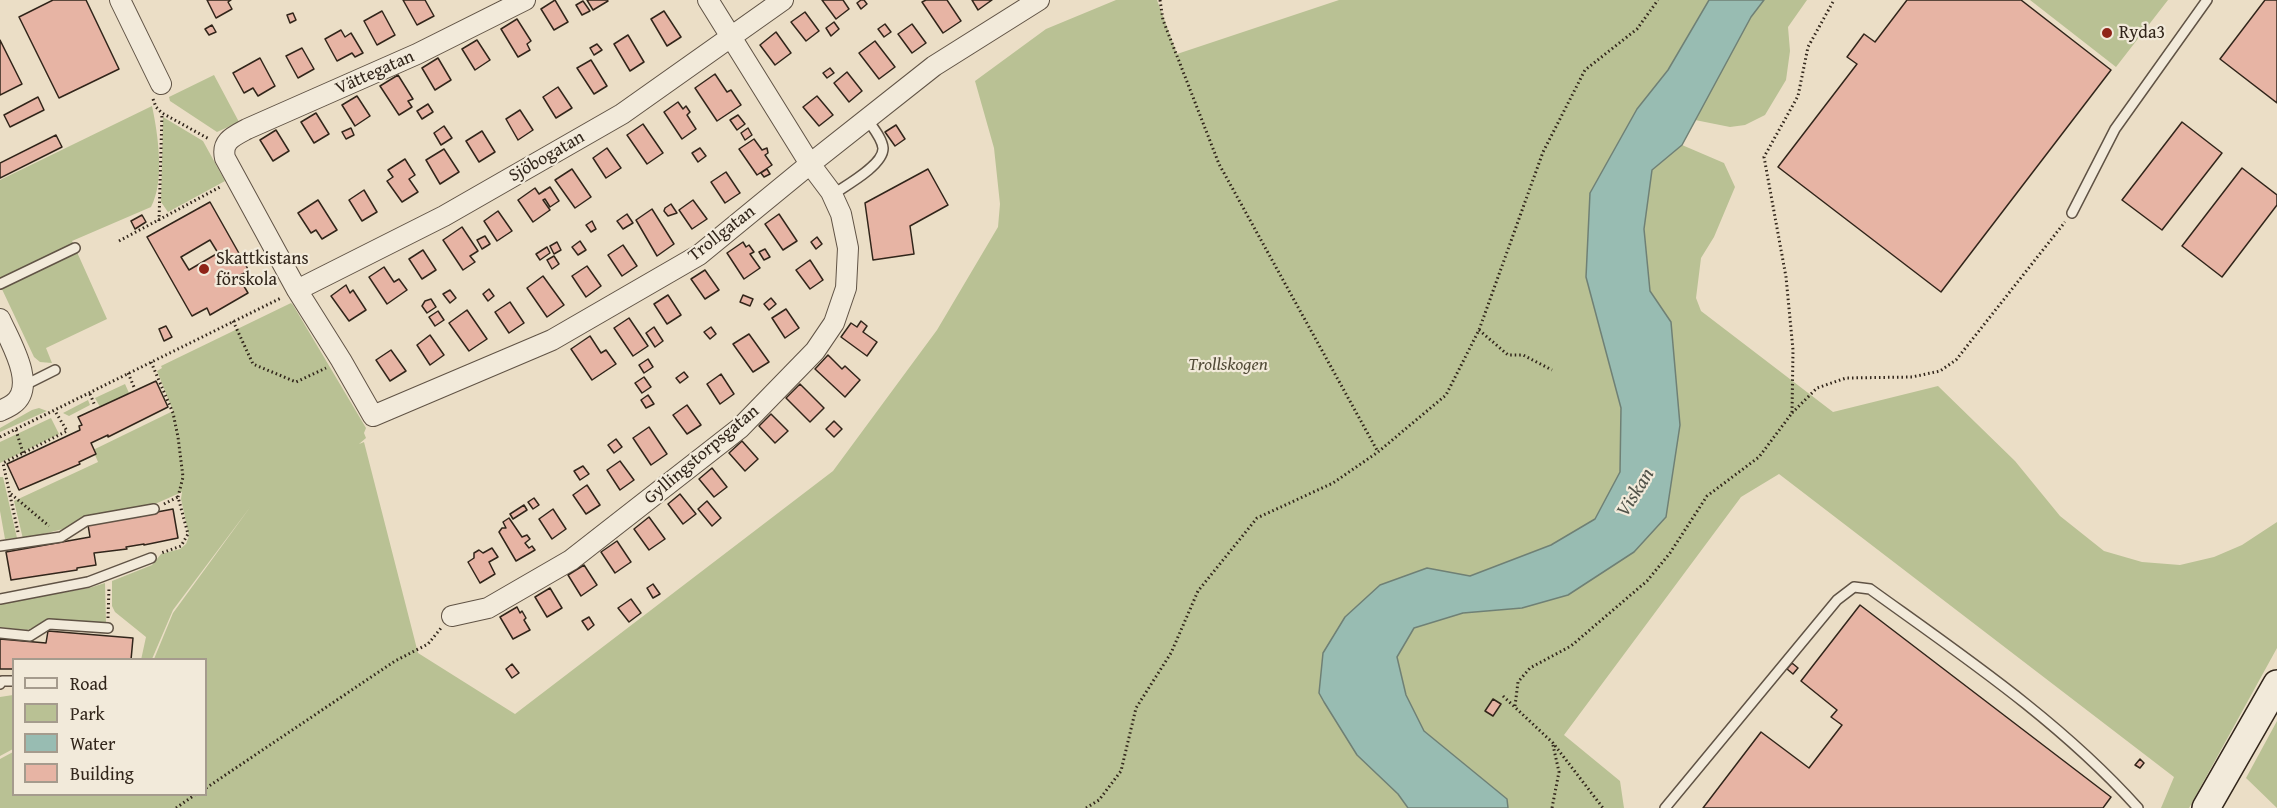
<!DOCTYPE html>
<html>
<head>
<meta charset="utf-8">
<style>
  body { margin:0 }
  #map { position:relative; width:2277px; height:808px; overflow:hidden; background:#ebdec6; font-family:"Gentium Book Plus",serif }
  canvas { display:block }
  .legend { position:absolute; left:12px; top:658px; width:195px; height:138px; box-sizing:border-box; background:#f2eada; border:2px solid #a59b8d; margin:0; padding:8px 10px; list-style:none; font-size:18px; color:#31251a }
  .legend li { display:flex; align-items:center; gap:12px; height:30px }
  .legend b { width:30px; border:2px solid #a59b8d }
</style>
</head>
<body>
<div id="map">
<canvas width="2277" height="808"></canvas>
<ul class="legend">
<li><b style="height:8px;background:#f2eada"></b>Road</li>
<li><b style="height:16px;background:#b9c194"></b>Park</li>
<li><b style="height:16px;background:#98bcb2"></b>Water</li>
<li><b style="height:16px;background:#e7b4a4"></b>Building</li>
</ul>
</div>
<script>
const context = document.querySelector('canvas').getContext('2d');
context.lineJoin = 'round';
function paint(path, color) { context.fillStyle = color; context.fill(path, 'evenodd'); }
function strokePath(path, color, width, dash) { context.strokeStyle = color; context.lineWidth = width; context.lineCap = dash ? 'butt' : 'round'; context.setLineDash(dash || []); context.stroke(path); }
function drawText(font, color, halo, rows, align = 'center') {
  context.font = font + ' "Gentium Book Plus",serif'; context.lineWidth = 4.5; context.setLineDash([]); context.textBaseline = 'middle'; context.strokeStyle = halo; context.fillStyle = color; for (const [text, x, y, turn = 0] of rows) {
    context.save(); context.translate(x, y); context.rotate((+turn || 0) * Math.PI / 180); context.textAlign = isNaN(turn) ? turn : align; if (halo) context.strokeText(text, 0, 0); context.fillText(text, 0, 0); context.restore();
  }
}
paint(new Path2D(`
  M1116 0H1157L1177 54 1339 0H1709L1668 70 1637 109 1590 193 1586 277 1621 408 1620 472 1595 519 1551 545 1470 576 1427 569 1380 585 1398 794 1408 808H0V759L13 752 14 794H206V660L154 659 173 613 251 506 173 610 152 659 141 660 146 637 115 612 112 606V581L152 565 161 554 180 549 186 544 189 536 181 499 182 492 155 504 88 516 63 529 23 539 14 501 98 462 93 450 173 411 157 371 162 368 161 366 291 303 293 305 366 428 364 433 366 438 359 444 364 442 418 653 515 714 833 471 937 330 998 227 1000 204 994 148 975 81 1046 29Z
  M1764 0H1807L1788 27 1790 51 1786 80 1765 115 1745 125 1730 127 1695 120 1751 17Z
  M2030 0H2168L2116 67Z
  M214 75 239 122 217 132 170 101 169 97Z
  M152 106C158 134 165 181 151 207L72 241 107 319 46 348 52 363 40 362 34 357 0 285V180Z
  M163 117 203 141 225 181 168 212 161 202Z
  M1682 145 1724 163 1735 187 1714 237 1701 258 1696 298 1701 311 1833 412 1938 386 2015 461 2060 516 2104 551 2142 562 2180 565 2214 557 2242 545 2277 522V648L2189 808H2161L2174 777 1779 474 1741 497 1564 735 1620 781 1624 808H1508L1507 799 1424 731 1406 695 1397 657 1414 628 1463 613 1522 608 1634 552 1671 322 1650 291 1644 229 1652 170Z
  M125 384 129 393 100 407 95 398Z
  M88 400 90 405 69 416 63 413Z
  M39 408 47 411 0 432V428L32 410Z
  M51 418 59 434 0 463V442Z
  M0 477H3L17 538 5 539 0 511Z
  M105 583 106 623 51 620 27 630 0 627V604L89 588Z
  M13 695V749L0 756V697Z
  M2277 721V808L2246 778Z`), '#b9c194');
const water = new Path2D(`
  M1709 0H1764L1751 17 1682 145 1652 170 1644 229 1650 291 1671 322 1680 425 1666 517 1634 552 1568 595 1522 608 1463 613 1414 628 1397 657 1406 695 1424 731 1507 799 1508 808H1408L1398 794 1357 755 1324 702 1319 693 1323 653 1345 617 1380 585 1427 568 1470 576 1551 545 1595 519 1620 472 1621 408 1586 277 1590 193 1637 109 1668 70Z`);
paint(water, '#98bcb2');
strokePath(water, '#6f8075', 1.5);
const building = new Path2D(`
  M53 0H86L119 69 59 98 19 17Z
  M207 0H231L228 2 232 9 216 18Z
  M403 0H425L434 16 417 25Z
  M555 0 568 22 554 30 541 9Z
  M587 0H607L608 1 593 10Z
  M822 0H843L849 9 836 19Z
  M861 0H864L867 4 861 9 857 3Z
  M926 0H947L961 21 943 33 922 2Z
  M972 0H992L978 10Z
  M1907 0H2021L2111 70 1941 292 1778 167 1857 64 1847 57 1864 34 1875 42Z
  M2265 0H2277V103L2220 59Z
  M583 1 590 11 582 15 576 5Z
  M382 11 395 35 377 45 364 21Z
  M664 11 681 37 667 46 651 19Z
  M805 12 819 31 806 41 791 22Z
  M293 13 296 20 290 23 287 15Z
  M517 19 531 41 527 44 530 50 518 57 501 29Z
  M834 22 839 29 831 36 826 28Z
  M885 24 891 32 884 37 878 29Z
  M912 24 926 43 912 53 898 34Z
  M212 25 216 32 209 35 205 29Z
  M341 30 345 37 351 33 363 53 355 57 352 53 337 61 325 39Z
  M776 32 791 53 775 65 760 45Z
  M628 35 644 62 630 71 614 44Z
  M0 40 22 84 0 95Z
  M477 40 490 60 475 70 462 49Z
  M875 41 895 67 879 79 859 53Z
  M597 44 602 50 594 55 590 48Z
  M302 48 314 69 298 78 286 56Z
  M260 58 275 86 258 96 253 88 244 93 233 73Z
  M438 58 451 80 435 90 422 68Z
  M591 60 607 86 594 94 577 68Z
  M830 68 834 73 827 78 823 73Z
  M847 72 862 91 849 102 834 83Z
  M715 74 727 92 731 90 741 105 717 121 695 88Z
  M398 75 413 99 408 101 412 107 399 115 380 86Z
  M558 87 572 108 556 118 543 97Z
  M357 96 370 116 355 126 342 105Z
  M817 96 833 115 819 126 803 107Z
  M38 97 44 110 10 127 4 115Z
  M678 102 683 109 686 106 690 112 687 115 696 129 682 139 664 112Z
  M428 104 433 112 422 119 417 111Z
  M520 110 533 130 518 140 506 119Z
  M316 113 329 134 314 143 301 122Z
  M738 115 745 124 737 130 730 120Z
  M2182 122 2222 153 2162 230 2122 200Z
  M643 124 663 153 647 164 627 135Z
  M896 125 905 139 895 146 885 132Z
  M444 126 452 138 441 145 434 133Z
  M351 128 354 135 346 139 342 132Z
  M748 128 752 135 745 140 741 133Z
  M276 130 289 151 273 161 260 140Z
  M482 131 495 152 479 162 466 141Z
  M56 135 62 147 0 178V163Z
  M754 139 762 150 767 148 768 153 765 155 772 165 757 175 739 149Z
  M607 148 621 168 606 178 593 158Z
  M700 148 706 156 698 162 692 153Z
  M444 149 459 172 440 184 426 160Z
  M405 159 415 175 409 179 418 192 402 202 387 181 393 177 388 170Z
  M2242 168 2277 195V205L2222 277 2182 246Z
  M572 169 591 197 575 208 555 180Z
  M767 169 770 174 764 177 761 173Z
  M928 169 948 205 910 226 914 254 873 260 865 203Z
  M726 172 740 193 725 203 711 182Z
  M550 187 559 201 550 207 545 199 543 200 550 210 533 222 518 200 535 188 539 194Z
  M364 190 377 212 362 221 349 200Z
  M318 200 337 230 322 239 316 230 311 233 298 213Z
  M693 200 707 219 692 229 679 210Z
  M210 202 249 271 238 276 248 293 210 315 207 308 192 316 147 237ZM210 240 218 253 189 270 181 257Z
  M671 204 677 213 668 216 664 211 665 208Z
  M652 209 674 244 657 256 636 220Z
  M498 211 512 231 497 241 484 221Z
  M627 214 633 223 623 229 617 221Z
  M779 214 797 241 783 250 765 224Z
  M142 215 146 222 135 229 131 221Z
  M592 221 596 229 591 232 586 225Z
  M462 227 478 251 470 256 475 262 463 270 443 240Z
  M485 236 490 244 482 249 477 240Z
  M817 237 822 244 816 249 811 242Z
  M580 241 586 250 578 255 572 247Z
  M557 242 561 250 554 254 550 246Z
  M743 242 746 247 749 245 754 252 750 254 760 268 744 279 727 253Z
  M623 245 637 266 622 276 608 255Z
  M547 247 550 253 540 260 536 254Z
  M765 249 770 257 764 260 759 252Z
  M423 250 436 270 422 279 409 259Z
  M554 256 559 264 552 269 547 260Z
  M810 260 823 280 810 289 796 270Z
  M587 266 601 286 586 297 572 276Z
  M384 267 394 282 399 279 407 290 387 304 369 277Z
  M705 270 719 290 705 299 691 279Z
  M543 276 564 305 547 317 527 288Z
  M346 285 350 293 353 290 366 310 349 321 331 296Z
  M489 289 494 296 488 301 483 294Z
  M450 290 456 298 450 303 443 294Z
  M668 295 681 315 667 324 654 304Z
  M743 295 753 299 750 306 740 302Z
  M771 298 776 304 769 310 764 304Z
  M431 299 436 307 427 313 422 306 425 301Z
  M510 302 524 323 509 333 495 312Z
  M786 309 799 328 785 338 772 318Z
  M467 310 487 339 469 351 449 323Z
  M438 311 444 320 435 326 429 317Z
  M629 318 648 346 633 356 614 328Z
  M861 321 867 326 863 332 877 342 867 356 841 337 851 323 857 327Z
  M166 326 172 337 164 341 159 329Z
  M654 327 663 341 655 347 646 333Z
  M711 327 716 334 710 339 704 332Z
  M749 334 769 362 753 372 733 344Z
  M430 335 444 355 430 365 417 345Z
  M590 336 601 353 606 350 616 364 592 380 571 349Z
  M391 350 406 371 390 381 376 360Z
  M828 355 842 369 845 366 860 380 845 397 815 369Z
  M648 359 653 367 644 373 639 365Z
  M684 372 688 377 680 383 676 378Z
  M721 374 734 394 720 404 707 384Z
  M644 377 651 387 642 393 635 383Z
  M156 381 168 407 108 437V435L91 443 96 454 79 462 80 464 19 490 7 464 80 430 79 426 82 425 78 417Z
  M800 384 824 408 810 422 786 398Z
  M648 395 654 404 646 408 641 400Z
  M687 405 701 425 687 434 673 415Z
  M771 414 788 431 775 443 759 426Z
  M834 421 842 429 834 437 826 429Z
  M649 427 667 454 651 465 633 438Z
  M616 439 622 447 614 453 608 445Z
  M742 441 758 459 745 471 729 453Z
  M620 461 634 480 620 490 607 470Z
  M583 466 589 474 580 480 574 471Z
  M712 468 727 487 714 497 699 479Z
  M587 485 600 505 586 514 573 495Z
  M680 494 696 514 683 524 668 504Z
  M534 498 539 505 533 509 528 502Z
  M707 501 721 518 712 526 698 509Z
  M524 505 527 510 513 519 510 514Z
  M173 509 178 538 144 545V544L126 547 127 549 94 553 96 565 77 568V570L11 580 6 552 90 537 88 525Z
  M553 509 566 529 552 539 539 519Z
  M649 517 665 539 649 550 634 529Z
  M509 518 522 537 527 535 530 539 525 543 529 548 532 546 535 550 516 561 499 532 502 528H506L503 522Z
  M617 541 631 562 615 573 601 552Z
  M492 548 498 557 489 562 495 574 480 583 468 562 474 558V553L479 550 483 553Z
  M584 565 597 585 581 596 568 575Z
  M653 584 660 594 653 598 647 588Z
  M550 588 562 608 547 617 535 597Z
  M631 599 641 613 629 622 618 608Z
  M1860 605 2111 797 2103 808H1703L1761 732 1809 768 1842 725 1831 717 1837 710 1801 681Z
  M517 607 520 613 522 611 526 618 524 620 530 630 513 639 500 617Z
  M589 617 594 625 588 630 582 621Z
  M48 631 133 638 131 660H14V669H0V639L46 643Z
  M1792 663 1798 668 1793 674 1787 669Z
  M512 664 519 673 512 678 506 669Z
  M1493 699 1501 704 1493 716 1485 711Z
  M2140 759 2144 763 2140 768 2135 765Z`);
paint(building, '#e7b4a4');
strokePath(building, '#31251a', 1.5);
const lane = new Path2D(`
  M832 195C845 186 884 165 883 148 882 138 873 128 867 119
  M2072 213 2115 129 2207 0
  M0 284 75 248
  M23 386 55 370
  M0 546 61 537 86 521 154 509
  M0 599 88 582 151 558
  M0 633 30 636 49 624 108 628
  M0 684 2 681H14
  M1665 808 1837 600 1854 587 1870 589C1963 656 2061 722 2138 808`);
const street = new Path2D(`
  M120 0 161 84
  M525 0 417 54 247 129C234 136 221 141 225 158L297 290 341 360 373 416 552 340 699 255 810 164 934 66 1039 0
  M297 290 444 216 622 114 783 0
  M0 319C9 340 38 386 13 404 9 407 4 409 0 411
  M452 616 488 608 571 560 740 428 815 351 834 323 846 288 848 248 841 214 831 192 810 164 708 0`);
const secondary = new Path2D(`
  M2206 808 2277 684`);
strokePath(lane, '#605345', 12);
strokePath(street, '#605345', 22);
strokePath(secondary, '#31251a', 30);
strokePath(new Path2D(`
  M1160 0 1163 20 1219 164 1378 452
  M153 99 156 107 162 113 209 139
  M159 221 162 113
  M119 241 222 186
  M233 321 253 364 296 382 326 368
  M1479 330 1508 355H1523L1552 370
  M151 362 173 413 178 437 183 477 178 497 188 534 181 546 161 553
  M128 373 134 387
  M90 394 95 406
  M1792 413 1817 388 1846 378 1912 377 1940 371 1956 360 2065 222
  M16 430 23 453
  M0 437 281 298
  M11 494 49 526
  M164 504 178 497
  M18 532 3 463 67 431 55 411
  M108 618 109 588
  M1503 696 1553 743 1603 808
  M1515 706 1518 682 1530 668 1571 646 1647 581 1670 553 1707 496 1759 457 1792 413 1793 350 1786 277 1764 157 1798 96 1808 47 1834 0
  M206 788 395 661 428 644 441 628
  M176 808 196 794
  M1086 808 1099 800 1121 771 1136 708 1171 653 1198 591 1257 518 1333 483 1378 452 1446 395 1479 330 1543 152 1585 70 1637 29 1658 0
  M1552 808 1559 772 1553 745`), '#31251a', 3, [1.5, 3]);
strokePath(lane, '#f2eada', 9);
strokePath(street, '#f2eada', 20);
strokePath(secondary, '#f2eada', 27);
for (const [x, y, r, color] of [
  [2107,33,6,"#8f2418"],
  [204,269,6,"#8f2418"]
]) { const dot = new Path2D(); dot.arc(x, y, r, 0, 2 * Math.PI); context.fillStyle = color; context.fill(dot); strokePath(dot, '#f2eada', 2); }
drawText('18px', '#31251a', '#f2eada', [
  ["Ryda3",2119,33],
  ["Skattkistans",216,259],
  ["förskola",216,280]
], 'left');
drawText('18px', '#31251a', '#f2eada', [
  ["Vättegatan",375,73,-24],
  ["Sjöbogatan",547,157,-30],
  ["Trollgatan",722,234,-38],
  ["Gyllingstorpsgatan",702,455,-40]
]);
drawText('italic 18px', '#534c38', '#f2eada', [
  ["Trollskogen",1228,365]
]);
drawText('italic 20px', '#505248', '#f2eada', [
  ["Viskan",1636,493,-58]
]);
</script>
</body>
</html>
